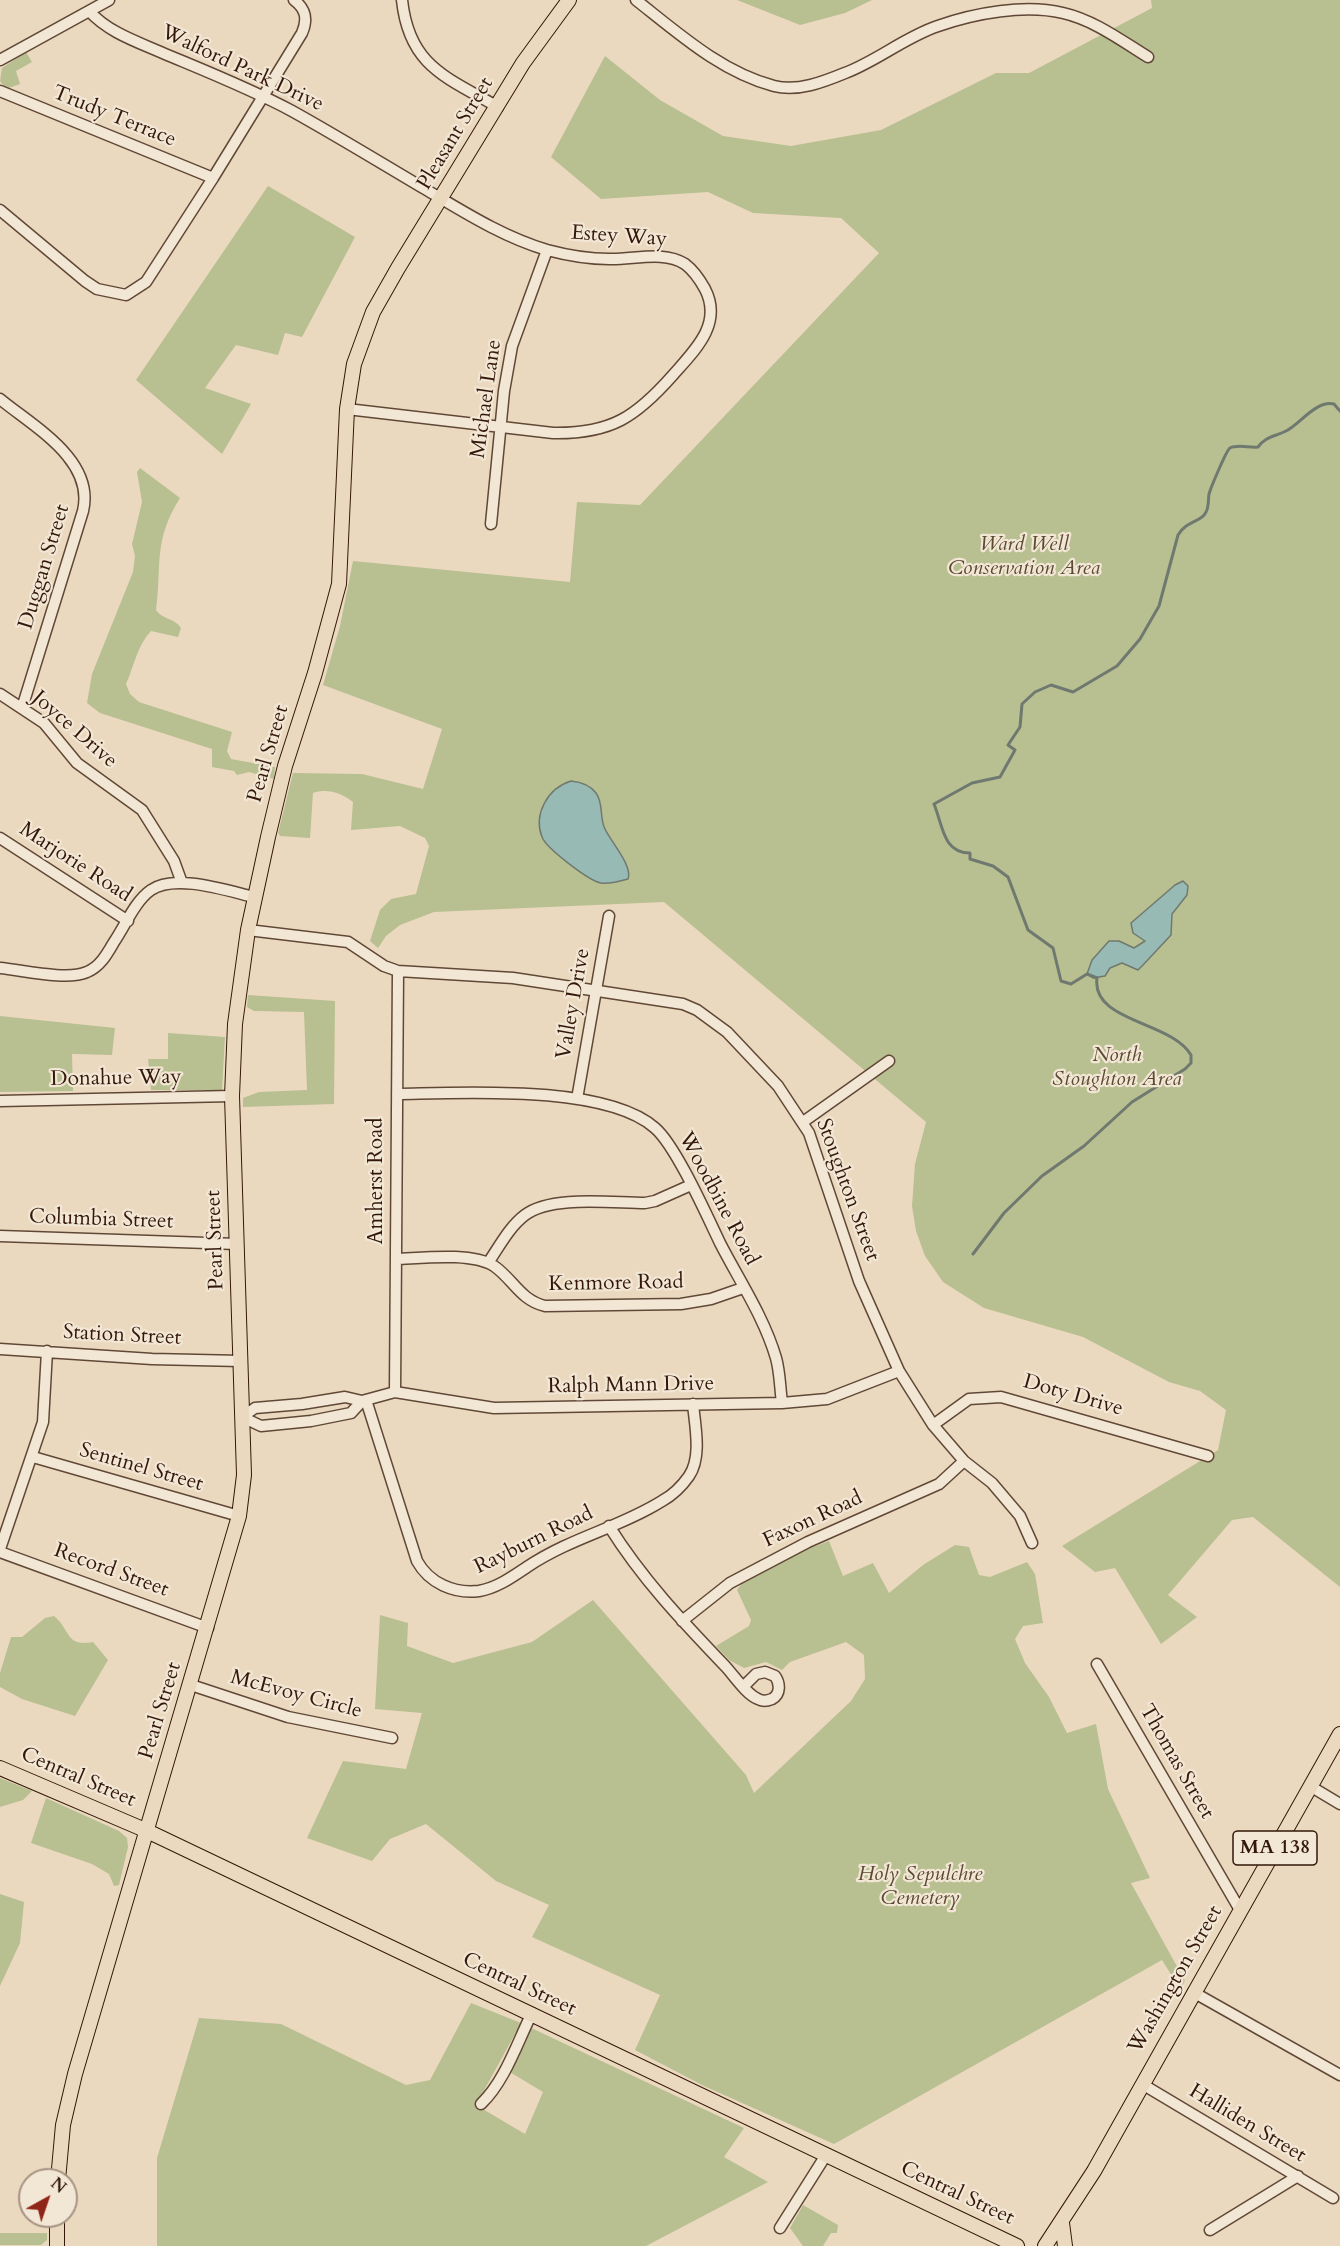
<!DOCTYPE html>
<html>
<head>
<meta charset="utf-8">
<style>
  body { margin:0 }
  #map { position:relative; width:1340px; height:2246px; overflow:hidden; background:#ebd9bf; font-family:Cardo,serif }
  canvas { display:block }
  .north { position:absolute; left:18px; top:2168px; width:60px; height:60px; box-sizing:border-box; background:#f2e6d5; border:2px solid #a69383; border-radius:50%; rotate:40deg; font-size:16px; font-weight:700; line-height:24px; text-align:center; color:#331708 }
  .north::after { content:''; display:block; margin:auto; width:21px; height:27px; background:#8f2418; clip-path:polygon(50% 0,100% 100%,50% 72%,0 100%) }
</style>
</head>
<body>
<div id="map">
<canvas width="1340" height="2246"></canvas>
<div class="north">N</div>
</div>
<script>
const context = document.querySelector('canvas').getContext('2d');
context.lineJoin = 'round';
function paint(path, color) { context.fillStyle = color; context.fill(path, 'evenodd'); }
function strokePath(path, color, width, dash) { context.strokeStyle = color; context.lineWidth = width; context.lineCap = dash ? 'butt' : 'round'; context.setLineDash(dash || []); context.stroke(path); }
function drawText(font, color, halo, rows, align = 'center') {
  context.font = font + ' Cardo,serif'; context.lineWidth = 4.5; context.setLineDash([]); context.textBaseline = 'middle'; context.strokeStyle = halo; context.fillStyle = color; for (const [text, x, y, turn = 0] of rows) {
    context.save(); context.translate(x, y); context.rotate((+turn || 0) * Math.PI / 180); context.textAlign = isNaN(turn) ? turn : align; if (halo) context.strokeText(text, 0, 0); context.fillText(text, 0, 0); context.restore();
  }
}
paint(new Path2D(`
  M737 0H872L845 13 800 25Z
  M1151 0H1340V1587L1253 1517 1232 1520 1168 1595 1197 1617 1161 1644 1115 1568 1095 1572 1062 1546 1218 1450 1226 1410 1200 1391 1169 1382 1083 1337 984 1308 943 1282 925 1256 916 1231 912 1206 915 1164 926 1122 664 902 434 912 400 925 386 936 378 948 370 941 380 910 391 899 416 894 429 846 425 838 400 826 351 830 353 802C342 793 327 788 313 793L310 838 280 836 278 833 293 773 362 774 423 789 442 729 323 685 340 626 353 561 570 582 577 502 640 505 879 253 841 218 753 213 708 192 601 199 551 157 605 56 660 100 723 136 791 146 881 130 996 73H1029L1152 8Z
  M26 52 32 62 16 71 20 84 6 89 0 81 2 68Z
  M268 186 355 237 302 337 285 333 278 355 236 345 205 388 251 404 222 454 136 380Z
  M140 468 180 498C153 541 162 564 156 610 163 620 175 618 181 628L178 637 151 631C137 646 134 666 126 684L130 694 139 702 232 732 227 751 231 759 275 767 274 779 249 772 237 775 234 771 212 767V749L100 713 87 703 92 674 133 572 135 556 132 544 142 502 137 472Z
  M248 995 335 1001 334 1104 243 1107V1098L259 1092 307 1090 304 1012 254 1011 247 1007Z
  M0 1016 115 1028 112 1055 72 1054 73 1091 0 1092Z
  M168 1033 225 1037 222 1090H151L148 1059H168Z
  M829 1541 843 1576 873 1563 889 1593 923 1565 955 1545 969 1547 979 1575 990 1577 1027 1562 1035 1574 1043 1623 1023 1626 1015 1639 1025 1663 1049 1697 1067 1733 1096 1724 1108 1789 1150 1878 1131 1883 1185 1981 1180 1989 1162 1960 834 2144 704 2086 635 2050 660 1995 532 1937 549 1905 496 1881 426 1824 390 1839 372 1861 307 1838 343 1761 406 1769 422 1713 375 1709 380 1615 408 1623 407 1646 453 1663 532 1642 593 1600 746 1775 754 1793 851 1701 865 1679 864 1655 846 1642 790 1662 782 1670 766 1662 744 1668 729 1660 716 1646 749 1626 751 1620 737 1590 743 1582 800 1552Z
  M54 1616C71 1630 65 1647 93 1642L108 1660 75 1716 22 1699 0 1687V1673L11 1637H22L45 1618Z
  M0 1778 32 1791 23 1800 0 1807Z
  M46 1798 119 1831 127 1838 128 1847 119 1885 114 1886 109 1874 92 1864 31 1843Z
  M0 1894 24 1902 20 1943 0 1986Z
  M471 2003 521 2023 476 2105 525 2134 543 2092 508 2071 527 2026 744 2128 724 2157 768 2182 646 2246H157V2158L199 2018 281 2024 406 2085 430 2080Z
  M803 2205 838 2225 837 2233H831L823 2246H803L790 2228Z
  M0 2233H47V2240L41 2245H0Z`), '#b8bf91');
const water = new Path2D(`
  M571 781C581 782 590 785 596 793 604 804 599 817 605 829 611 842 633 866 628 879 621 881 608 884 601 883 589 881 546 848 542 837 533 814 548 788 571 781Z
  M1183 881 1188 886 1187 895 1172 914 1171 935 1143 965 1138 970 1122 963 1110 968 1105 976 1093 978 1087 974 1092 960 1109 941H1119L1134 948 1145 941 1133 933 1131 923 1175 885Z`);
paint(water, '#98bab4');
strokePath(water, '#70796f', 1.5);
strokePath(new Path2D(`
  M973 1254 1004 1213 1042 1176 1084 1146 1132 1102 1185 1069 1191 1063V1055C1171 1021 1091 1022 1097 978L1087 974 1071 984 1061 981 1053 948 1028 930 1008 877 993 866 970 859V853C943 853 943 826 934 804L972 783 1000 777 1015 750 1008 745 1020 727 1022 704 1035 692 1051 685 1073 692 1117 666 1140 639 1159 606 1178 535C1187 520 1202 522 1206 512 1209 507 1208 500 1209 494 1211 487 1227 449 1230 448 1238 444 1249 448 1258 447 1266 436 1274 437 1286 431 1300 424 1316 400 1334 404L1340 411`), '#70796f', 3);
const minor = new Path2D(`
  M402 0C409 66 446 77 498 107
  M636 0C678 33 721 72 774 86 798 92 823 82 845 73 877 61 905 37 938 26 975 13 1025 4 1063 13 1094 20 1122 41 1148 57
  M89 11C109 33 138 42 165 54 208 72 251 89 292 111 337 136 381 163 425 189 464 212 503 237 547 250 566 255 589 259 609 259 633 260 664 250 685 264 693 270 700 280 705 289 723 324 695 350 673 375 636 417 611 434 553 433L347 409
  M0 60 109 0
  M0 91 213 178 146 282 126 295 97 289 85 281 0 210
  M213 178 302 33C308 19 306 9 294 0
  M0 399C34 427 95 460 83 511L22 708
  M491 524 504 391 512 346 547 250
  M0 694 44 723 77 763 142 810 174 861 182 883
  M0 838 128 921
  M248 930 348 942 384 966 398 971 513 978 683 1004 697 1010 727 1032 778 1086 809 1133 859 1281 899 1371 933 1425 964 1461 992 1483 1020 1516 1032 1543
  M0 968C22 970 67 981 87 972 100 967 107 954 114 942 125 926 135 901 151 890 175 873 228 891 254 897
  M397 1094C462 1093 605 1084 655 1128 676 1146 707 1216 720 1243 739 1280 764 1317 776 1358 780 1372 780 1388 782 1403
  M577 1099 609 916
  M0 1101 232 1096
  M803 1122 889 1061
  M0 1236 237 1244
  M396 1259C423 1258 471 1252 494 1266 513 1279 520 1300 545 1306L681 1304 711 1299 743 1288
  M488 1263C499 1247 509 1227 525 1215 551 1195 612 1203 645 1203L655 1201 691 1185
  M0 1349 152 1359 241 1361
  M395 1392 398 971
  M366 1400 417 1561C429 1583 454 1594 479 1591 497 1588 512 1577 527 1567 572 1537 619 1528 662 1501 673 1495 682 1486 689 1476 702 1457 695 1426 693 1404
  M242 1417 255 1408 302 1404 345 1397 362 1401 395 1392 494 1408 782 1403 827 1399 899 1371
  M242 1417 261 1426 311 1421 351 1413 362 1401
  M933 1425 969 1399 1001 1397 1208 1456
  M33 1457 239 1516
  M609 1526C642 1579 683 1622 726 1667 735 1677 746 1694 758 1699 763 1702 767 1701 772 1699 781 1694 780 1683 775 1676L765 1672 756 1674 744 1686
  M0 1549 43 1422 47 1351
  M0 1552 208 1628
  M682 1621 730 1583 808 1542 939 1484 964 1461
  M1097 1664 1240 1910
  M191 1685 288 1717 392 1738
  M1310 1786 1340 1804
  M1193 1992 1340 2075
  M1142 2084 1333 2198
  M481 2104C505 2081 517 2043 532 2013
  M780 2228 826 2155
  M1210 2230 1298 2176`);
const major = new Path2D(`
  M0 1768 145 1830 1017 2246
  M58 2180 63 2125 75 2074 239 1516 244 1475 232 1096 235 1024 248 930 268 837 285 766 315 673 339 584 347 409 354 364 373 312 398 268 523 63 569 0
  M57 2216V2246
  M1062 2223 1065 2246
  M1045 2246 1094 2171 1340 1734`);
strokePath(minor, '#614836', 13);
strokePath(major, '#331708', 16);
strokePath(minor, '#f2e6d5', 10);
strokePath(major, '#ebd9bf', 14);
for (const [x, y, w] of [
  [1275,1848,84]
]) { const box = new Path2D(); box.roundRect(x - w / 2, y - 17, w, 34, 4.5); context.fillStyle = '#f2e6d5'; context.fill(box); strokePath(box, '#331708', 1.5); }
drawText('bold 20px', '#331708', null, [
  ["MA 138",1275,1848]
]);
drawText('21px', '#331708', '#f2e6d5', [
  ["Walford Park Drive",242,69,25],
  ["Trudy Terrace",114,117,22],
  ["Pleasant Street",456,134,-59],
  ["Estey Way",619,237,4],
  ["Michael Lane",487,399,-82],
  ["Duggan Street",45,567,-73],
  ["Joyce Drive",74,730,41],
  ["Pearl Street",269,754,-74],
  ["Marjorie Road",75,863,33],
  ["Valley Drive",574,1004,-80],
  ["Donahue Way",116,1079,-1],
  ["Amherst Road",377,1181,-90],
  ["Stoughton Street",847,1190,70],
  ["Woodbine Road",718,1199,62],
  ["Columbia Street",101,1220,2],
  ["Pearl Street",216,1240,-92],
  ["Kenmore Road",616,1284,-1],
  ["Station Street",122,1336,3],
  ["Ralph Mann Drive",631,1386,-1],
  ["Doty Drive",1073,1396,16],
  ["Sentinel Street",141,1468,16],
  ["Faxon Road",813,1520,-25],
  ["Rayburn Road",534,1541,-26],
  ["Record Street",111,1571,20],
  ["McEvoy Circle",296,1695,15],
  ["Pearl Street",161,1711,-73],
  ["Thomas Street",1176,1762,60],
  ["Central Street",78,1778,23],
  ["Washington Street",1176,1980,-60],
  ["Central Street",519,1985,25],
  ["Halliden Street",1247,2124,31],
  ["Central Street",957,2194,25]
]);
drawText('italic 21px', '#5b4931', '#f2e6d5', [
  ["Ward Well",1024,545],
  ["Conservation Area",1024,569],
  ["North",1117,1056],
  ["Stoughton Area",1117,1080],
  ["Holy Sepulchre",920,1875],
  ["Cemetery",920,1899]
]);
</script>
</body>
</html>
